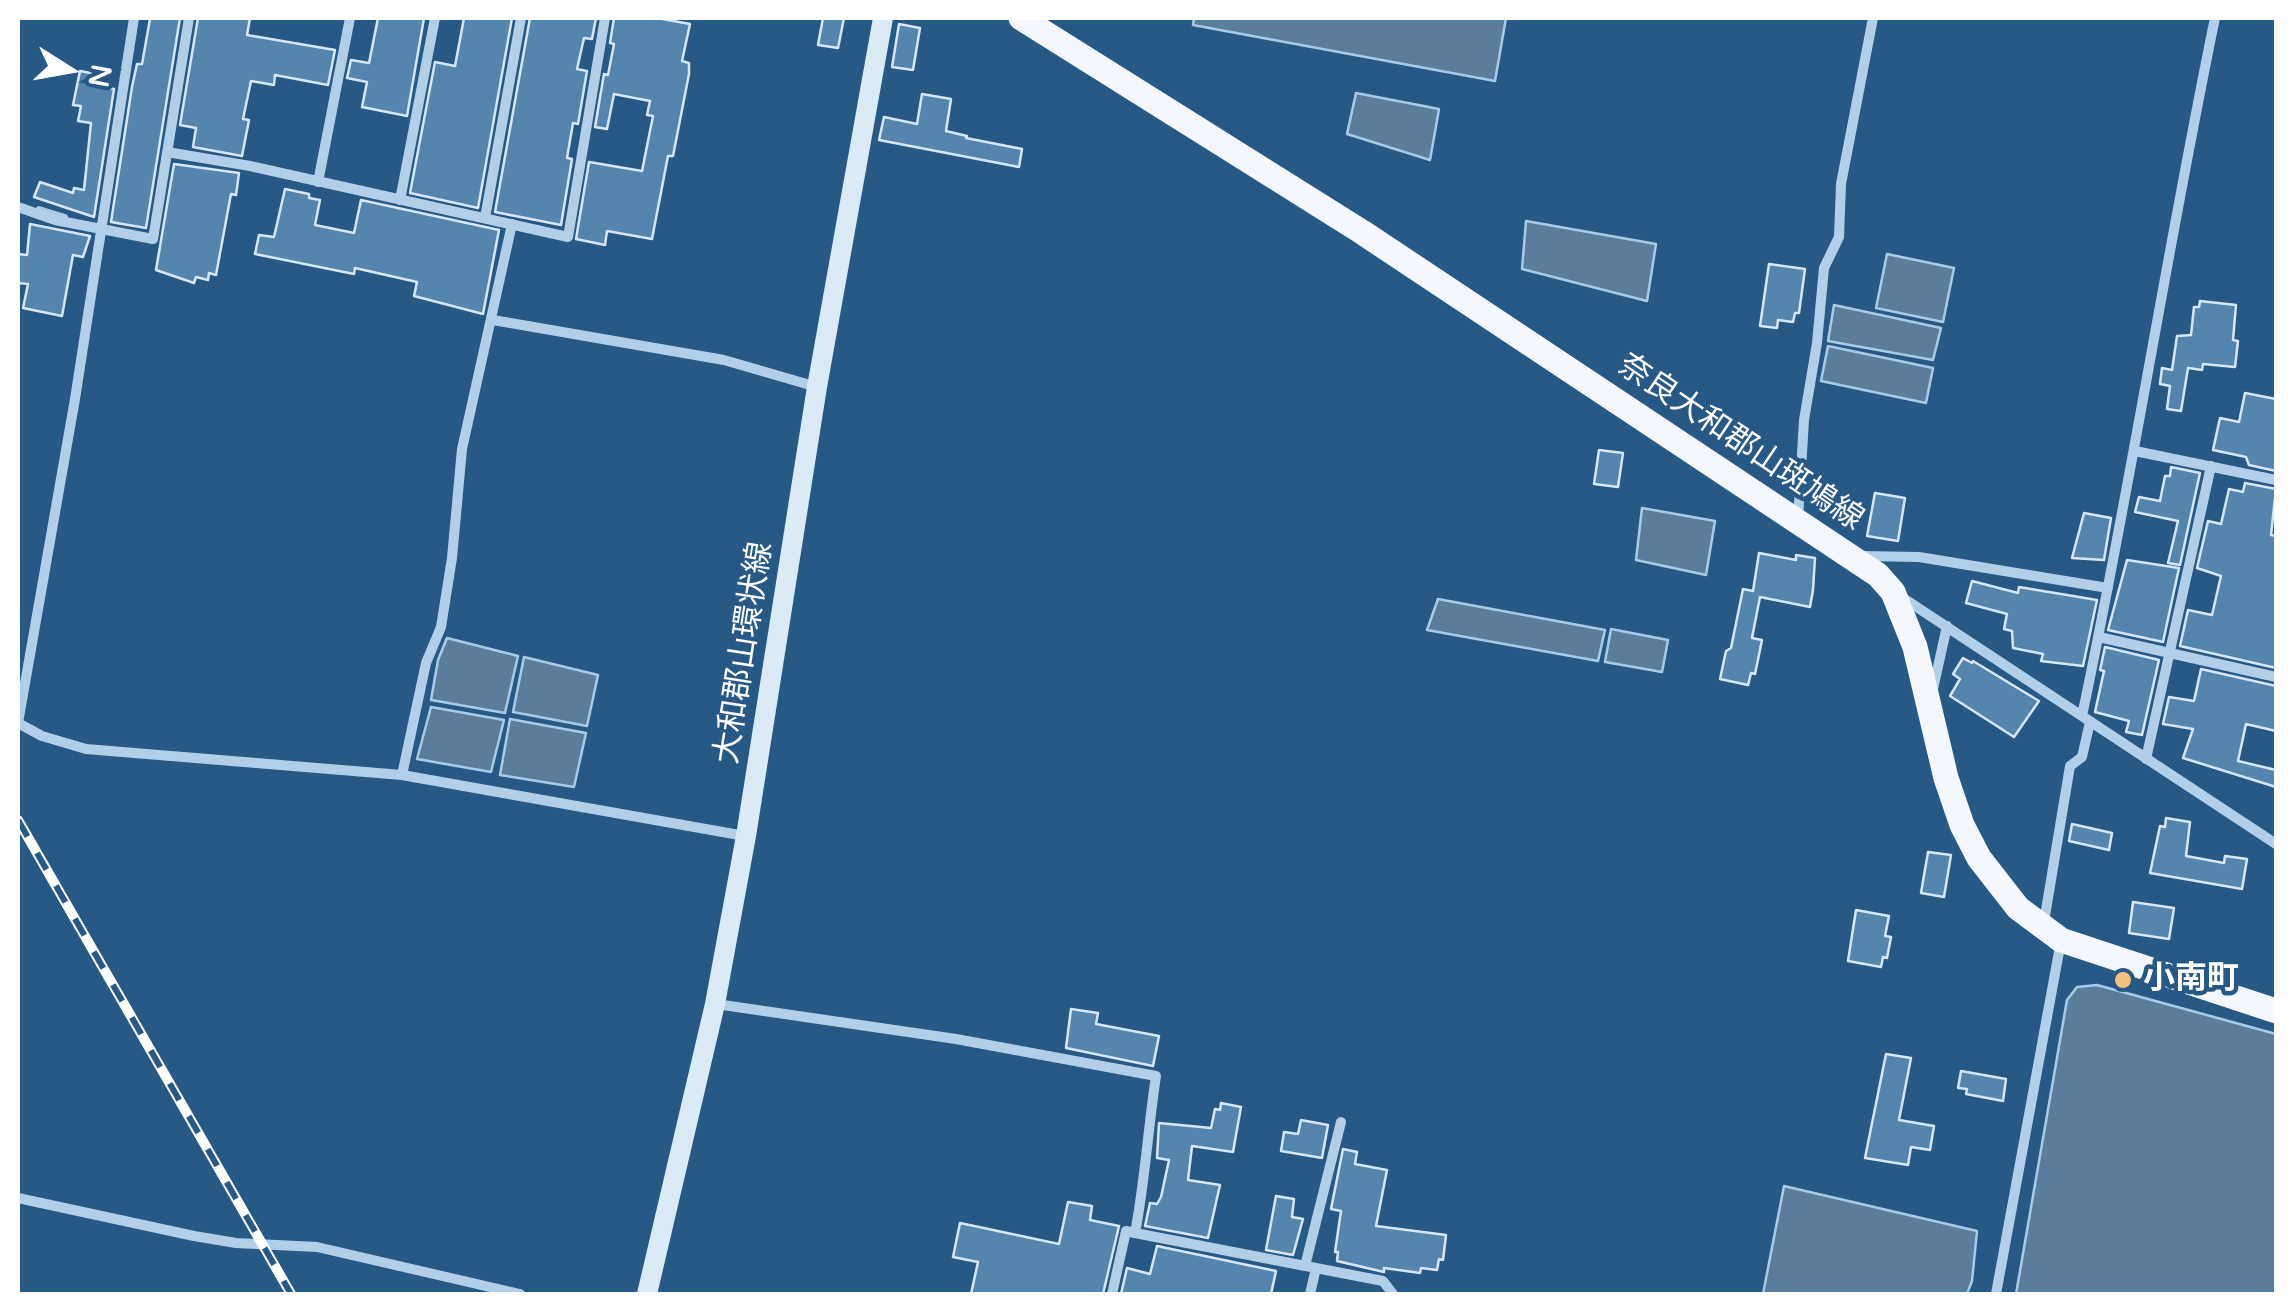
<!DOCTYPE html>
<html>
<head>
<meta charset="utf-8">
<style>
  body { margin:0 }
  #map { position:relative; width:2294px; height:1312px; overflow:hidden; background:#265986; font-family:"Varela Round",sans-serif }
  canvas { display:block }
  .frame { position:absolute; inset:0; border:20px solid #fff; pointer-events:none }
  .north { position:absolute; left:20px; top:20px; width:100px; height:100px; -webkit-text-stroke:8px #265986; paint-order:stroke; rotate:101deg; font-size:28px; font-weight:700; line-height:40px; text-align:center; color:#fff }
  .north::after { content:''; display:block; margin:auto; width:35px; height:45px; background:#fff; clip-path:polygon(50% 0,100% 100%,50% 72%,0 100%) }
</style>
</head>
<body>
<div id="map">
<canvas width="2294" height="1312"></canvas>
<div class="frame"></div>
<div class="north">N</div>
</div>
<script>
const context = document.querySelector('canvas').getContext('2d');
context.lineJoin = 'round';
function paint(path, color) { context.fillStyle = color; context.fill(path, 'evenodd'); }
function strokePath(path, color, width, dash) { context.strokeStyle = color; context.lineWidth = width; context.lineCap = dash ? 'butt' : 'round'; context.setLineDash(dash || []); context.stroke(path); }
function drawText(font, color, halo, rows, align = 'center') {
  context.font = font + ' "Varela Round","Noto Sans JP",sans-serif'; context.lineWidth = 9; context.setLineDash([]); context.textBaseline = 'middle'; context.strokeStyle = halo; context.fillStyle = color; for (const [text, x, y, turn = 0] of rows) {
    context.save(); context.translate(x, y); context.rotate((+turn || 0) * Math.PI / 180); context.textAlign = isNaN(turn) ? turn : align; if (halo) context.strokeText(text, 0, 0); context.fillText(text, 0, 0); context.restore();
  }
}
const water = new Path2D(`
  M1194 18H1506L1495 81 1193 25Z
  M1356 93 1439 109 1430 160 1347 134Z
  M1526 221 1656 244 1647 301 1522 269Z
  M1887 254 1954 268 1943 322 1876 308Z
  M1834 305 1941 328 1933 360 1828 341Z
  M1828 346 1933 368 1926 403 1821 381Z
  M1642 508 1715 521 1706 575 1636 560Z
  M1438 599 1605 630 1598 661 1427 630Z
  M1611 629 1668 640 1662 672 1605 662Z
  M447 638 518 656 505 713 431 700 438 660Z
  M524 657 598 675 587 726 513 712Z
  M431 707 504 720 491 772 417 759Z
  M510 719 586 733 574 787 500 775Z
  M2097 985 2276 1034V1294H2016L2067 1000 2077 987Z
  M1784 1186 1977 1231 1972 1281 1967 1294H1763Z`);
paint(water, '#5b7d9c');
strokePath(water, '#a6cbe9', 2.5);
strokePath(new Path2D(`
  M39 209 65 217`), '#a6cbe9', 6);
const building = new Path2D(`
  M157 18H180L146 228 111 222 132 87 137 64H142L150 19Z
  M198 18H250L247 35 335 50 328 85 275 75 274 85 251 81 243 119 249 120 242 156 193 147 196 128 180 125Z
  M378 18H424L407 116 362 107 367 82 347 78 351 60 369 63Z
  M464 18H512L478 208 410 193 435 62 455 66Z
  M530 18H596L592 39 584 38 577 69 587 71 578 124 573 123 567 158 572 159 561 225 495 212Z
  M614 18H657L690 24 682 61 689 63V74L673 156H668L652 239 607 231 605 245 576 239 589 162 642 171 653 116 647 115 650 101 614 94 607 129 595 127 604 74 608 75 614 44 610 43Z
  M823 18H844L838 48 818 45Z
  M899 24 920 28 913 70 892 67Z
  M80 71 96 74 94 85 114 89 94 217 34 197 40 182 73 193 74 188 84 190 91 123 78 121 81 106 73 105Z
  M922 94 951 99 946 131 967 136 966 138 1022 149 1019 167 879 140 884 117 917 124Z
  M174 164 239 173 236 195 231 194 216 275 209 273 208 280 196 277 194 283 156 270Z
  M285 189 309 194V198L320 200 315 225 354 233 361 200 499 230 483 314 414 296 417 282 355 268 354 274 255 254 259 235 274 237Z
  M30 224 90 236 83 257 73 255 62 316 23 308 28 284 18 283V254L27 255Z
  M1769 264 1805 269 1799 313H1795L1793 322 1778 320 1777 328 1760 326Z
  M2200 301 2236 305 2233 340 2238 341 2235 367 2203 364 2202 370 2188 368 2181 411 2167 409 2170 386 2160 384 2162 368 2172 370 2177 336 2191 335 2194 307H2199Z
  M2245 393 2276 399V471L2249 465 2246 457 2213 450 2220 418 2239 422Z
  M1599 450 1623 453 1618 487 1594 484Z
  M2171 467 2200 473 2180 565 2168 563 2178 521 2135 512 2139 497 2160 501 2165 476H2170Z
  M2245 483 2276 489 2271 535 2276 536V668L2180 646 2188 610 2212 615 2221 576 2197 568 2208 521 2221 524 2229 489 2243 492Z
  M1875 493 1905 498 1898 541 1867 536Z
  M2084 513 2111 518 2104 560 2072 558Z
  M1759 553 1796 560V555L1815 558 1813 590 1810 607 1760 597 1752 638 1762 640 1755 674 1751 673 1748 685 1720 679 1726 651 1731 648 1743 589 1753 591Z
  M2127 560 2179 568 2163 642 2108 630Z
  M1972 581 2018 593 2019 587 2097 600 2083 666 2041 661 2043 654 2013 648 2012 631 2004 629 2007 614 1966 603Z
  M2105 647 2159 660 2142 735 2126 732 2129 721 2095 712 2104 671 2100 670Z
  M1963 658 1972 663 1973 661 2039 701 2014 737 1950 696 1960 679 1953 674Z
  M2201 669 2276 686V731L2246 724 2238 761 2276 770V787L2183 758 2193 729 2163 724 2169 697 2194 701Z
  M2166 818 2190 822 2186 856 2224 863 2225 856 2247 859 2242 889 2150 873 2160 826 2165 827Z
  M2072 824 2112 833 2109 850 2069 841Z
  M1928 852 1951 855 1944 897 1921 893Z
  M2133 902 2174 908 2169 939 2129 933Z
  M1856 910 1889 916 1885 936 1891 937 1887 958 1883 957 1881 967 1848 961Z
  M1071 1009 1098 1013 1096 1024 1159 1036 1153 1066 1066 1048Z
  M1886 1054 1911 1058 1899 1120 1934 1126 1930 1150 1911 1147 1908 1165 1865 1158Z
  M1961 1071 2006 1079 2003 1101 1966 1094 1967 1089 1958 1088Z
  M1221 1103 1241 1107 1233 1152 1192 1146 1188 1180 1220 1185 1208 1238 1145 1226 1150 1203 1157 1204 1161 1197 1169 1160 1157 1158 1159 1123 1211 1128 1215 1109 1220 1110Z
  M1301 1120 1328 1125 1322 1158 1281 1151 1284 1132 1298 1134Z
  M1343 1149 1357 1152 1355 1164 1387 1170 1376 1226 1446 1235 1443 1260 1439 1259 1437 1270 1421 1268 1420 1273 1384 1268V1272L1337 1261 1338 1252H1335L1341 1211 1331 1209Z
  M1276 1196 1294 1199 1292 1217 1303 1219 1293 1255 1266 1250Z
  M1068 1202 1092 1206 1090 1220 1119 1226 1103 1294H971L978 1262 953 1257 960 1223 1059 1244Z
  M1157 1246 1276 1271 1271 1294H1121L1127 1268 1150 1274Z`);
paint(building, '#5385af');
strokePath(building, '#d5e7f6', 2.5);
strokePath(new Path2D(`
  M134 18 75 399 18 723 42 736 86 749 402 775 745 836
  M167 152 250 166 568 237 605 18
  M318 182 350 18
  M400 200 435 18
  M18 207 55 220 153 239 189 18
  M485 218 521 18
  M493 320 724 360 817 387
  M2135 451 2276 480
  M1798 519 1804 420 1817 343 1824 268 1839 237 1841 184 1873 18
  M1862 556 1919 557 2108 588
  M1903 598 2276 844
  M2099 637 2276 677
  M1933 689 1947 626
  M2082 716C2131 484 2167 250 2215 18
  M2146 759 2211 466
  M402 775 426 663 441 627 452 558 462 449 512 224
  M2044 922 2070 766 2082 757 2090 722
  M716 1004 956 1039 1156 1076C1148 1129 1145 1181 1135 1233L1383 1281 1393 1294
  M18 1198 194 1236 236 1243 317 1247 520 1294
  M1305 1266 1341 1122
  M1112 1294 1126 1231 1135 1233
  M1310 1294 1316 1268
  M1996 1294 2061 941`), '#b1cfe8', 10);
strokePath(new Path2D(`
  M647 1294 715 1004 746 836 817 387 883 18`), '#dbeaf7', 20);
strokePath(new Path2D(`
  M1021 18 1362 232 1878 575 1893 592 1915 647 1946 778 1962 825 1979 858 2018 908 2061 940 2276 1011`), '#f4f8fe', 25);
const rail = new Path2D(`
  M18 820 291 1294`);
strokePath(rail, '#fff', 10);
strokePath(rail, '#265986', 6, [19]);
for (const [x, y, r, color] of [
  [2123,980,10,"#f1c277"]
]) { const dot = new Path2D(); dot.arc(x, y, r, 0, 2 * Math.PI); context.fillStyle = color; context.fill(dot); strokePath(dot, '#265986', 4); }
drawText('32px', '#fff', '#265986', [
  ["奈良大和郡山斑鳩線",1740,443,34],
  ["大和郡山環状線",745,653,-81]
]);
drawText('bold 32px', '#fff', '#265986', [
  ["小南町",2143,980]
], 'left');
</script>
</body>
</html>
